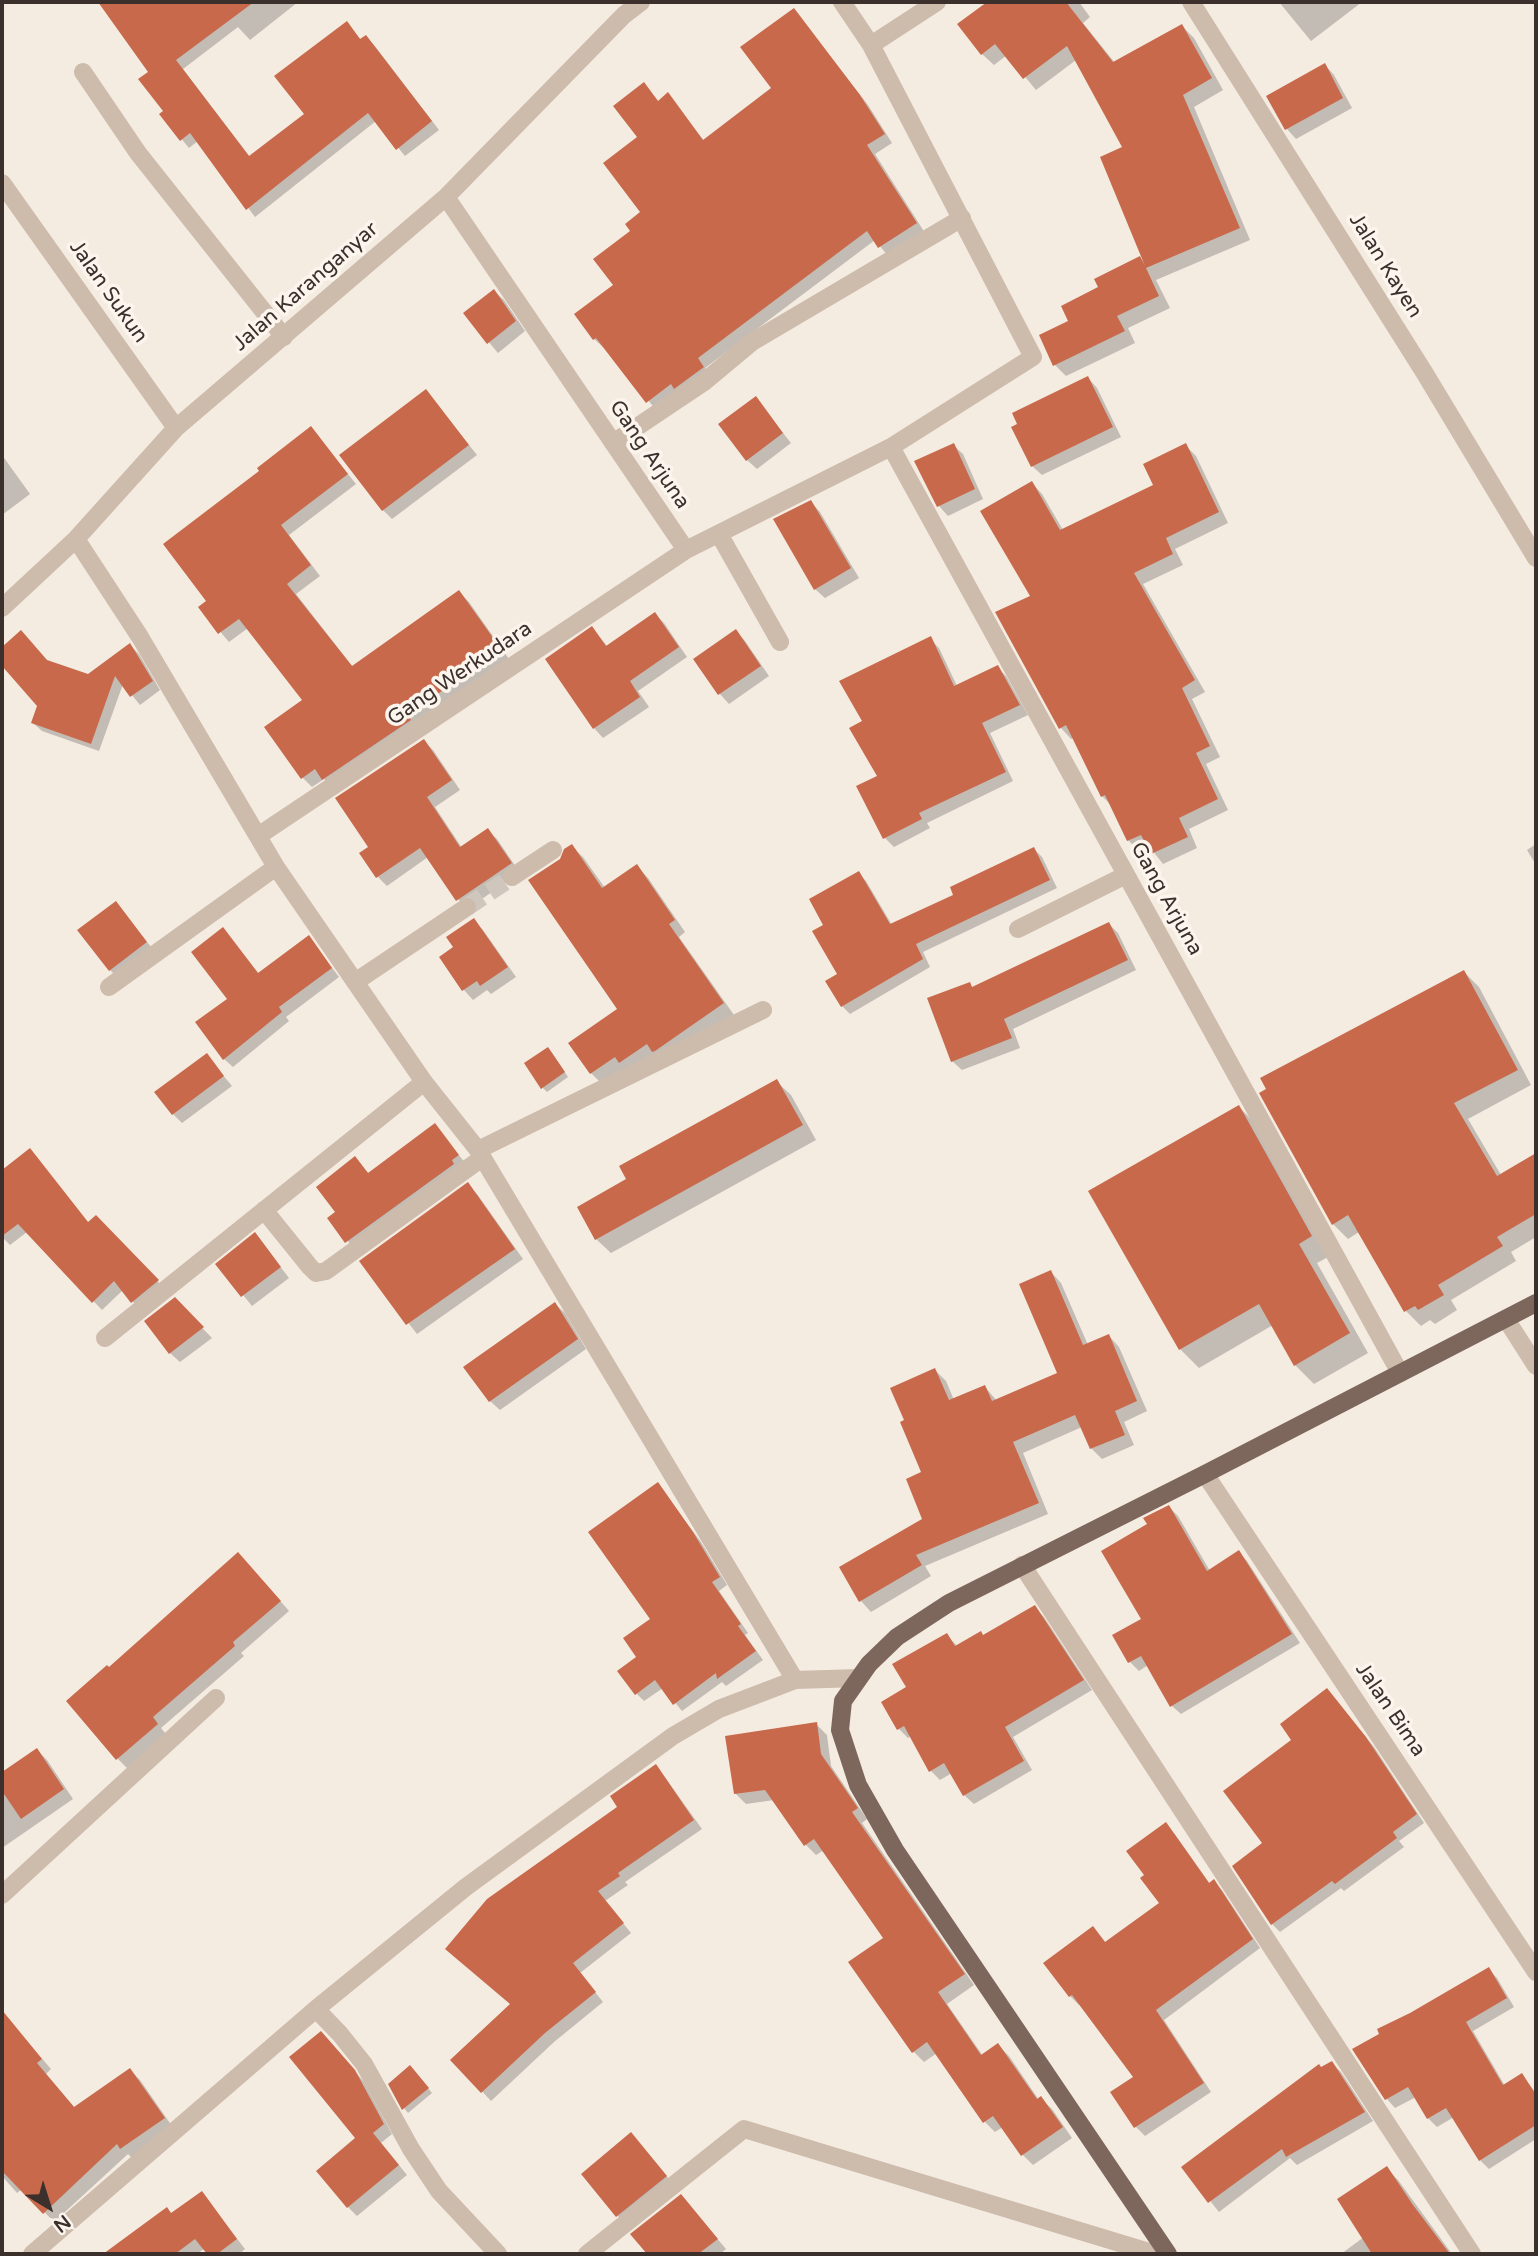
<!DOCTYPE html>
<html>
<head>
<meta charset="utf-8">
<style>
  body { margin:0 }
  #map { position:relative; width:1538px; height:2256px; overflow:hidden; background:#f4ebe1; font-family:"Varela Round",sans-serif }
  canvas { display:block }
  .frame { position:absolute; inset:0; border:4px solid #3b302b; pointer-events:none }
  .north { position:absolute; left:14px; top:2172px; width:70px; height:70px; -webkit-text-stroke:5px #fbf5ee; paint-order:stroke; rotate:142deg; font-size:19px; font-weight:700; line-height:28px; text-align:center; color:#3b302b }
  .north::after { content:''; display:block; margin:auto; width:24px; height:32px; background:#3b302b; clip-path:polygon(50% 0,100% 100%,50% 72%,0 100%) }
</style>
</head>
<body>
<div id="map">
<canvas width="1538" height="2256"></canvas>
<div class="frame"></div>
<div class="north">N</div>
</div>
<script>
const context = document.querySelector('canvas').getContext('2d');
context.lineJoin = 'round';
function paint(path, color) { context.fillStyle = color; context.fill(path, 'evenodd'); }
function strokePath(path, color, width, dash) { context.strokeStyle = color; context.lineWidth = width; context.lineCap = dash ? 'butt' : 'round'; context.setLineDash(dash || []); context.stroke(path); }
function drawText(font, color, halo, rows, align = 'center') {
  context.font = font + ' "Varela Round",sans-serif'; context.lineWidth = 7; context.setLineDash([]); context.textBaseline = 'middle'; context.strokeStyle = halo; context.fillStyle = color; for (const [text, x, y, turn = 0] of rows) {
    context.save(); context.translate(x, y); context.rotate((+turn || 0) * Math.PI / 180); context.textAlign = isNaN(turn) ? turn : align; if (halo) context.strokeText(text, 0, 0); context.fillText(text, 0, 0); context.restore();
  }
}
paint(new Path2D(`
  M105 2H298L250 40 238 27 183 69 250 157 306 114 347 24 362 41 366 37 374 45 439 130 405 156 376 121 255 217 198 141 189 148 161 114 165 111 151 72 102 4Z
  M990 2H1079L1090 17 1083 23 1115 63 1182 26 1194 38 1223 90 1194 107 1250 240 1156 280 1170 308 1128 328 1135 343 1066 376 1055 365 1070 322 1101 288 1140 258 1146 264 1125 148 1076 60 1036 90 1007 55 994 65 982 54 959 25Z
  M1279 2H1362L1311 41Z
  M793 9 868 105 892 143 875 154 925 233 888 256 875 240 705 368 712 376 656 410 605 346 603 347 594 339 632 232 643 213 640 138 644 85 659 102 668 95 704 141 774 88Z
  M1325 65 1334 75 1352 108 1296 139 1287 129 1268 97Z
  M494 291 504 300 525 331 498 353 465 314Z
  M1088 378 1097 388 1121 437 1042 475 1032 466Z
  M426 391 477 455 392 519 383 510Z
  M755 398 791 443 757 469 747 460Z
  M311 428 356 484 289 535 320 576 296 594 353 667 459 592 469 602 509 659 333 788 324 779 312 787 303 778 267 727 305 701 248 628 229 642 200 608 209 601 261 471Z
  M953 445 963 454 983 499 948 516 939 506 917 462Z
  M1185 445 1196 456 1228 523 1175 549 1183 565 1143 584 1205 692 1192 699 1220 757 1206 764 1228 810 1189 829 1197 848 1163 864 1149 846 1139 851 1128 840 1112 806 1102 796 1074 738 1071 739 1061 728 997 613 1032 596V483L1042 494 1063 530 1155 486Z
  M2 455 30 494 2 515Z
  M811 502 820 512 859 578 825 598 815 589Z
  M655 614 664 623 687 657 638 691 649 707 603 738 594 728 592 628 608 647Z
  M736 631 745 641 769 676 729 704 720 694 695 659Z
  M21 633 47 662 88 676 130 645 139 654 160 690 140 705 123 684 99 751 42 731 33 723 39 706 2 663V649Z
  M930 639 939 648 957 686 997 667 1006 676 1028 715 990 733 1013 781 927 823 930 828 894 847 885 838 879 777 865 722Z
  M424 741 433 750 460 790 435 807 462 848 487 830 497 839 520 873 467 909 458 899 428 857 387 886 377 876 370 847Z
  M1536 844V865L1527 850Z
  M571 846 583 857 605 888 637 866 648 878 685 932 679 937 734 1015 603 1085 591 1073 571 1043 619 1009 561 860Z
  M1034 849 1042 857 1057 888 923 952 930 967 850 1014 842 1006 839 974 826 925 858 873 866 881 892 925 956 896Z
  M116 903 155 952 119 979 110 970Z
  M474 921 483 930 516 977 491 994 487 990 473 1000 464 990 441 957 456 947Z
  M1109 924 1118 933 1136 970 1013 1029 1020 1048 962 1070 952 1061 969 984 973 988Z
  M223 929 259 974 309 937 339 977 286 1017 289 1021 233 1067 224 1059 229 999Z
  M1464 972 1479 987 1531 1085 1468 1119 1501 1175 1536 1155V1237L1511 1252 1516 1261 1451 1300 1457 1310 1435 1324 1430 1320 1421 1326 1406 1311 1359 1232 1348 1239 1333 1224Z
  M552 1053 568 1077 547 1092 543 1088Z
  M206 1055 232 1086 182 1123 173 1114Z
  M776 1081 791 1095 816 1140 611 1253 596 1239 628 1180Z
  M1239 1107 1258 1126 1330 1256 1317 1263 1368 1353 1314 1384 1295 1365 1273 1325 1199 1368 1180 1349Z
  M434 1125 467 1165 356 1251 329 1218 337 1212 355 1159 369 1174Z
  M30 1151 89 1224 96 1218 166 1290 140 1310 123 1290 102 1310 27 1232 10 1245 2 1237V1172Z
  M467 1185 477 1194 523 1259 417 1334 361 1262Z
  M255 1234 289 1278 252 1306 218 1264Z
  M1051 1272 1061 1283 1088 1345 1109 1336 1119 1347 1147 1411 1124 1422 1134 1445 1102 1459 1091 1448 1082 1427 1023 1453 1048 1514 925 1566 931 1576 871 1612 861 1601 841 1568 924 1519V1473L906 1421 935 1370 946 1381 954 1400 985 1387 997 1401 1059 1374Z
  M174 1299 212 1338 180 1362 170 1353Z
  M555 1304 565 1313 586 1349 500 1410 490 1401Z
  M658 1485 701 1542 727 1585 719 1591 748 1633 745 1635 763 1660 726 1686 722 1682 682 1711 663 1688 644 1701 636 1693 638 1657 652 1620Z
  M1169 1507 1178 1516 1210 1571 1238 1552 1247 1561 1300 1643 1181 1714 1172 1706 1148 1665 1139 1671 1130 1662 1143 1619 1149 1525Z
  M248 1564 289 1611 241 1653 244 1656 161 1728 166 1734 127 1768 118 1759 109 1670Z
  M1034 1607 1044 1617 1092 1690 1013 1737 1032 1770 974 1804 964 1795 952 1773 940 1780 930 1770 911 1736 908 1738 899 1729 908 1688 947 1635 958 1647 984 1636Z
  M1327 1690 1374 1747 1424 1823 1399 1841 1404 1847 1344 1891 1341 1888 1280 1932 1272 1924 1234 1866 1265 1843 1294 1741Z
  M816 1724 827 1735 831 1766 867 1819 862 1823 974 1985 947 2004 983 2056 998 2045 1009 2056 1039 2100 1041 2099 1052 2109 1072 2138 1033 2165 1022 2154 1003 2127 995 2132 985 2122 937 2053 924 2062 913 2051 886 1938 824 1850 816 1855 805 1844 774 1800 746 1804 735 1793Z
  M37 1750 47 1760 73 1799 2 1848V1774Z
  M655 1767 664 1776 702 1829 625 1882 628 1885 605 1901 631 1933 580 1973 603 2002 554 2042 491 2101 453 2060 512 2005 619 1807Z
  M1174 1833 1210 1884 1214 1882 1222 1890 1260 1948 1164 2020 1211 2092 1145 2136 1136 2127 1113 2092 1136 2078 1081 2003 1079 2005 1070 1996 1093 1928 1107 1944 1162 1904Z
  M1489 1970 1497 1978 1514 2007 1473 2031 1505 2086 1522 2075 1536 2093V2139L1489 2169 1480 2160 1454 2117 1437 2127 1428 2118 1416 2097 1395 2108 1387 2099 1354 2050Z
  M2 2012 51 2069 46 2074 75 2108 130 2070 140 2080 174 2129 132 2158 128 2154 54 2222 22 2189 17 2193 2 2176Z
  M330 2042 364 2082 392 2134 381 2143 407 2175 357 2216 348 2207 357 2139Z
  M1332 2063 1341 2072 1373 2121 1297 2165 1290 2158 1219 2212 1183 2167Z
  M414 2071 432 2093 408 2113 404 2108Z
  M640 2144 675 2186 626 2225 617 2215Z
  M1387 2169 1398 2180 1452 2254H1341L1364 2237Z
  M202 2193 245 2249 239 2254H209L205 2248 197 2254H106L167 2210 172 2215Z
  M681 2196 726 2249 720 2254H649L633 2234Z`), '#0003');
paint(new Path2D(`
  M98 2H254L176 60 249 156 304 114 274 76 347 21 360 39 366 35 432 121 396 150 368 113 246 210 190 133 180 141 159 114 163 111 138 79 148 72Z
  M987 2H1066L1113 62 1182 24 1212 78 1183 95 1240 228 1146 268 1159 296 1117 316 1125 331 1053 366 1039 335 1068 321 1061 306 1098 287 1094 279 1140 256 1145 266 1100 157 1122 147 1067 46 1023 79 995 44 981 55 957 24Z
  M794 8 860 95 885 134 867 145 917 223 878 248 867 231 698 358 704 367 674 389 671 384 646 403 596 338 593 340 574 314 613 285 593 259 630 231 625 224 640 212 603 163 637 137 613 106 644 82 658 101 668 92 703 140 771 88 740 47Z
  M1325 63 1343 98 1285 130 1266 96Z
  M494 289 516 321 487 344 463 313Z
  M1088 376 1113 427 1031 467 1011 427 1017 424 1012 413Z
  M426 389 469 445 382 511 339 455Z
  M756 396 783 433 746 461 718 424Z
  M311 426 348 474 281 525 311 565 287 584 352 666 459 590 501 649 408 715 411 720 322 780 315 769 301 779 264 727 302 700 239 619 218 634 198 607 206 601 163 544 259 471 257 468Z
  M954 443 975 489 937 507 914 461Z
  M1186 443 1219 512 1166 538 1173 554 1134 573 1195 680 1182 688 1210 746 1196 753 1218 799 1179 818 1188 837 1151 854 1141 835 1127 841 1105 795 1101 797 1066 725 1059 729 995 612 1030 596 980 511 1032 481 1060 530 1153 485 1143 464Z
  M811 500 851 568 814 590 773 519Z
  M655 612 679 647 630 681 640 697 593 729 545 659 592 626 606 646Z
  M736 629 761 666 718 695 693 659Z
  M21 630 47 660 88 674 130 643 153 681 130 697 115 676 91 744 31 723 37 706 2 666V647Z
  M931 636 954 686 998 665 1020 705 982 723 1006 772 919 813 922 819 883 839 856 786 877 776 849 728 862 721 839 681Z
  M424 739 452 780 427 797 460 847 488 828 512 863 456 901 420 848 376 878 359 853 368 847 335 798Z
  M572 844 602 888 637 864 675 920 669 924 724 1003 655 1051 652 1052 647 1044 619 1063 615 1057 590 1074 568 1043 617 1009 528 880 560 859 564 849Z
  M1034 847 1050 880 916 944 923 959 841 1007 825 981 837 974 812 931 823 925 809 899 859 871 890 924 953 895 950 887Z
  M116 901 147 942 109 971 77 930Z
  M474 918 508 967 480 986 477 981 462 991 439 957 453 947 446 937Z
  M1109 922 1128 960 1004 1019 1012 1038 951 1062 927 998 970 982 972 987Z
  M223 927 258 973 309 935 332 968 279 1007 282 1012 223 1060 195 1022 227 999 191 952Z
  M1464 970 1518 1070 1454 1103 1497 1176 1536 1153V1214L1497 1237 1503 1246 1438 1285 1444 1295 1418 1310 1415 1306 1404 1312 1348 1215 1332 1225 1259 1093 1266 1089 1260 1078Z
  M548 1047 565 1072 541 1089 524 1063Z
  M207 1053 224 1076 172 1115 154 1092Z
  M777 1079 803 1125 595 1240 577 1207 626 1179 619 1166Z
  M1239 1105 1312 1236 1299 1244 1350 1333 1294 1366 1259 1304 1179 1350 1088 1191Z
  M435 1123 459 1155 452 1160 454 1164 345 1243 327 1218 335 1212 316 1187 355 1156 368 1173Z
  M30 1148 88 1222 96 1215 159 1280 131 1303 114 1281 92 1303 18 1224 2 1236V1170Z
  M468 1182 515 1249 406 1325 359 1261Z
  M255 1232 281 1267 241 1297 215 1264Z
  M1051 1270 1083 1345 1109 1334 1137 1401 1115 1411 1125 1435 1090 1449 1075 1415 1013 1442 1039 1503 916 1555 922 1565 859 1602 839 1567 922 1519 906 1479 921 1472 900 1422 904 1420 890 1388 935 1368 949 1400 985 1385 992 1401 1057 1373 1019 1284Z
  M175 1297 204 1327 169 1354 144 1321Z
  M555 1302 578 1339 489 1402 463 1367Z
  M658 1482 693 1532 720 1577 712 1582 741 1624 738 1626 756 1651 717 1679 716 1673 673 1705 655 1680 635 1695 617 1671 636 1657 623 1638 650 1619 588 1532Z
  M1169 1505 1207 1571 1239 1550 1292 1634 1170 1707 1141 1656 1128 1663 1112 1635 1141 1619 1101 1551 1147 1524 1143 1518Z
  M238 1552 281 1601 233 1642 235 1646 153 1717 158 1724 116 1760 66 1701 107 1665 109 1667Z
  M1035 1605 1084 1680 1005 1727 1024 1761 963 1796 944 1763 929 1772 904 1726 897 1730 881 1702 906 1687 892 1664 947 1633 955 1646 981 1631 983 1635Z
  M1327 1688 1366 1737 1417 1814 1393 1832 1397 1838 1335 1884 1332 1881 1271 1925 1232 1866 1262 1843 1223 1791 1291 1740 1280 1724Z
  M817 1722 821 1754 858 1808 852 1812 965 1974 938 1992 981 2055 998 2043 1037 2099 1041 2096 1063 2127 1021 2156 993 2116 983 2123 927 2042 912 2053 848 1962 883 1938 814 1839 804 1846 765 1790 734 1794 725 1736Z
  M37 1748 64 1789 21 1819 2 1791V1772Z
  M656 1764 694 1820 618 1873 620 1876 598 1891 624 1923 573 1963 596 1992 545 2033 481 2093 450 2060 510 2004 445 1949 487 1899 617 1807 610 1796Z
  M1166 1822 1209 1883 1214 1879 1253 1939 1156 2010 1204 2083 1134 2128 1110 2092 1133 2077 1072 1995 1069 1997 1043 1963 1093 1926 1105 1942 1159 1903 1140 1878 1144 1875 1126 1851Z
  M1489 1967 1507 1998 1466 2022 1503 2085 1522 2073 1536 2095V2125L1479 2161 1446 2108 1427 2119 1408 2087 1385 2100 1352 2049 1379 2034 1377 2029 1410 2013Z
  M2 2010 42 2059 37 2063 74 2107 130 2068 165 2118 120 2149 117 2144 43 2214 2 2171Z
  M321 2031 355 2070 384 2124 373 2133 399 2165 347 2208 316 2171 355 2138 289 2057Z
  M1332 2061 1365 2112 1286 2157 1282 2149 1208 2203 1181 2167 1319 2064 1321 2067Z
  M410 2065 429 2088 402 2110 388 2084Z
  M631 2132 667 2176 616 2217 581 2174Z
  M1387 2166 1413 2205 1450 2254H1372L1337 2199Z
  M202 2191 237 2239 217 2254H207L195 2239 175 2254H103L167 2207 171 2213Z
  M681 2194 718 2239 698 2254H647L630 2234Z`), '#c8694b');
strokePath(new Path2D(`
  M467 907 512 877`), '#cfc6bd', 18, [18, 9]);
strokePath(new Path2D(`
  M842 2 871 45 1033 357 891 447
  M1191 2 1424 372 1536 558
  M871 45 937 2
  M83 72 138 153 284 337
  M2 183 176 428
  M446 197 686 550 891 447 1400 1373
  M613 443 704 382 752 342 962 218
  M719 534 780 642
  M76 539 140 637 276 867 424 1082 478 1150 795 1680
  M2 608 76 539 176 428 446 197 624 15 641 2
  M258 836 686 550
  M512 877 553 850
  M1018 929 1126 875
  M355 982 467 907
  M109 987 276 867
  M478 1150 763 1010
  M264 1210 310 1267 316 1273 326 1271 482 1158
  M1506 1319 1536 1366
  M105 1338 424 1082
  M1205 1474 1536 1972
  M1022 1565 1472 2254
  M2 1895 216 1698
  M32 2254 316 2009
  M498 2254 439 2191 411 2149 364 2064 340 2034 316 2009 466 1887 673 1736 719 1709 795 1680 859 1678
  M587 2254 744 2129 1156 2254`), '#cdbbac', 18);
strokePath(new Path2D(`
  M1168 2254 895 1850 858 1785 840 1730 843 1701 869 1664 897 1637 949 1603 1205 1474 1536 1303`), '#7d675c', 18);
drawText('21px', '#3b302b', '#fbf5ee', [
  ["Jalan Kayen",1385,266,58],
  ["Jalan Karanganyar",306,287,-41],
  ["Jalan Sukun",108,292,55],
  ["Gang Arjuna",649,455,56],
  ["Gang Werkudara",460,674,-34],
  ["Gang Arjuna",1166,899,61],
  ["Jalan Bima",1390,1710,56]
]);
</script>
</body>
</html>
